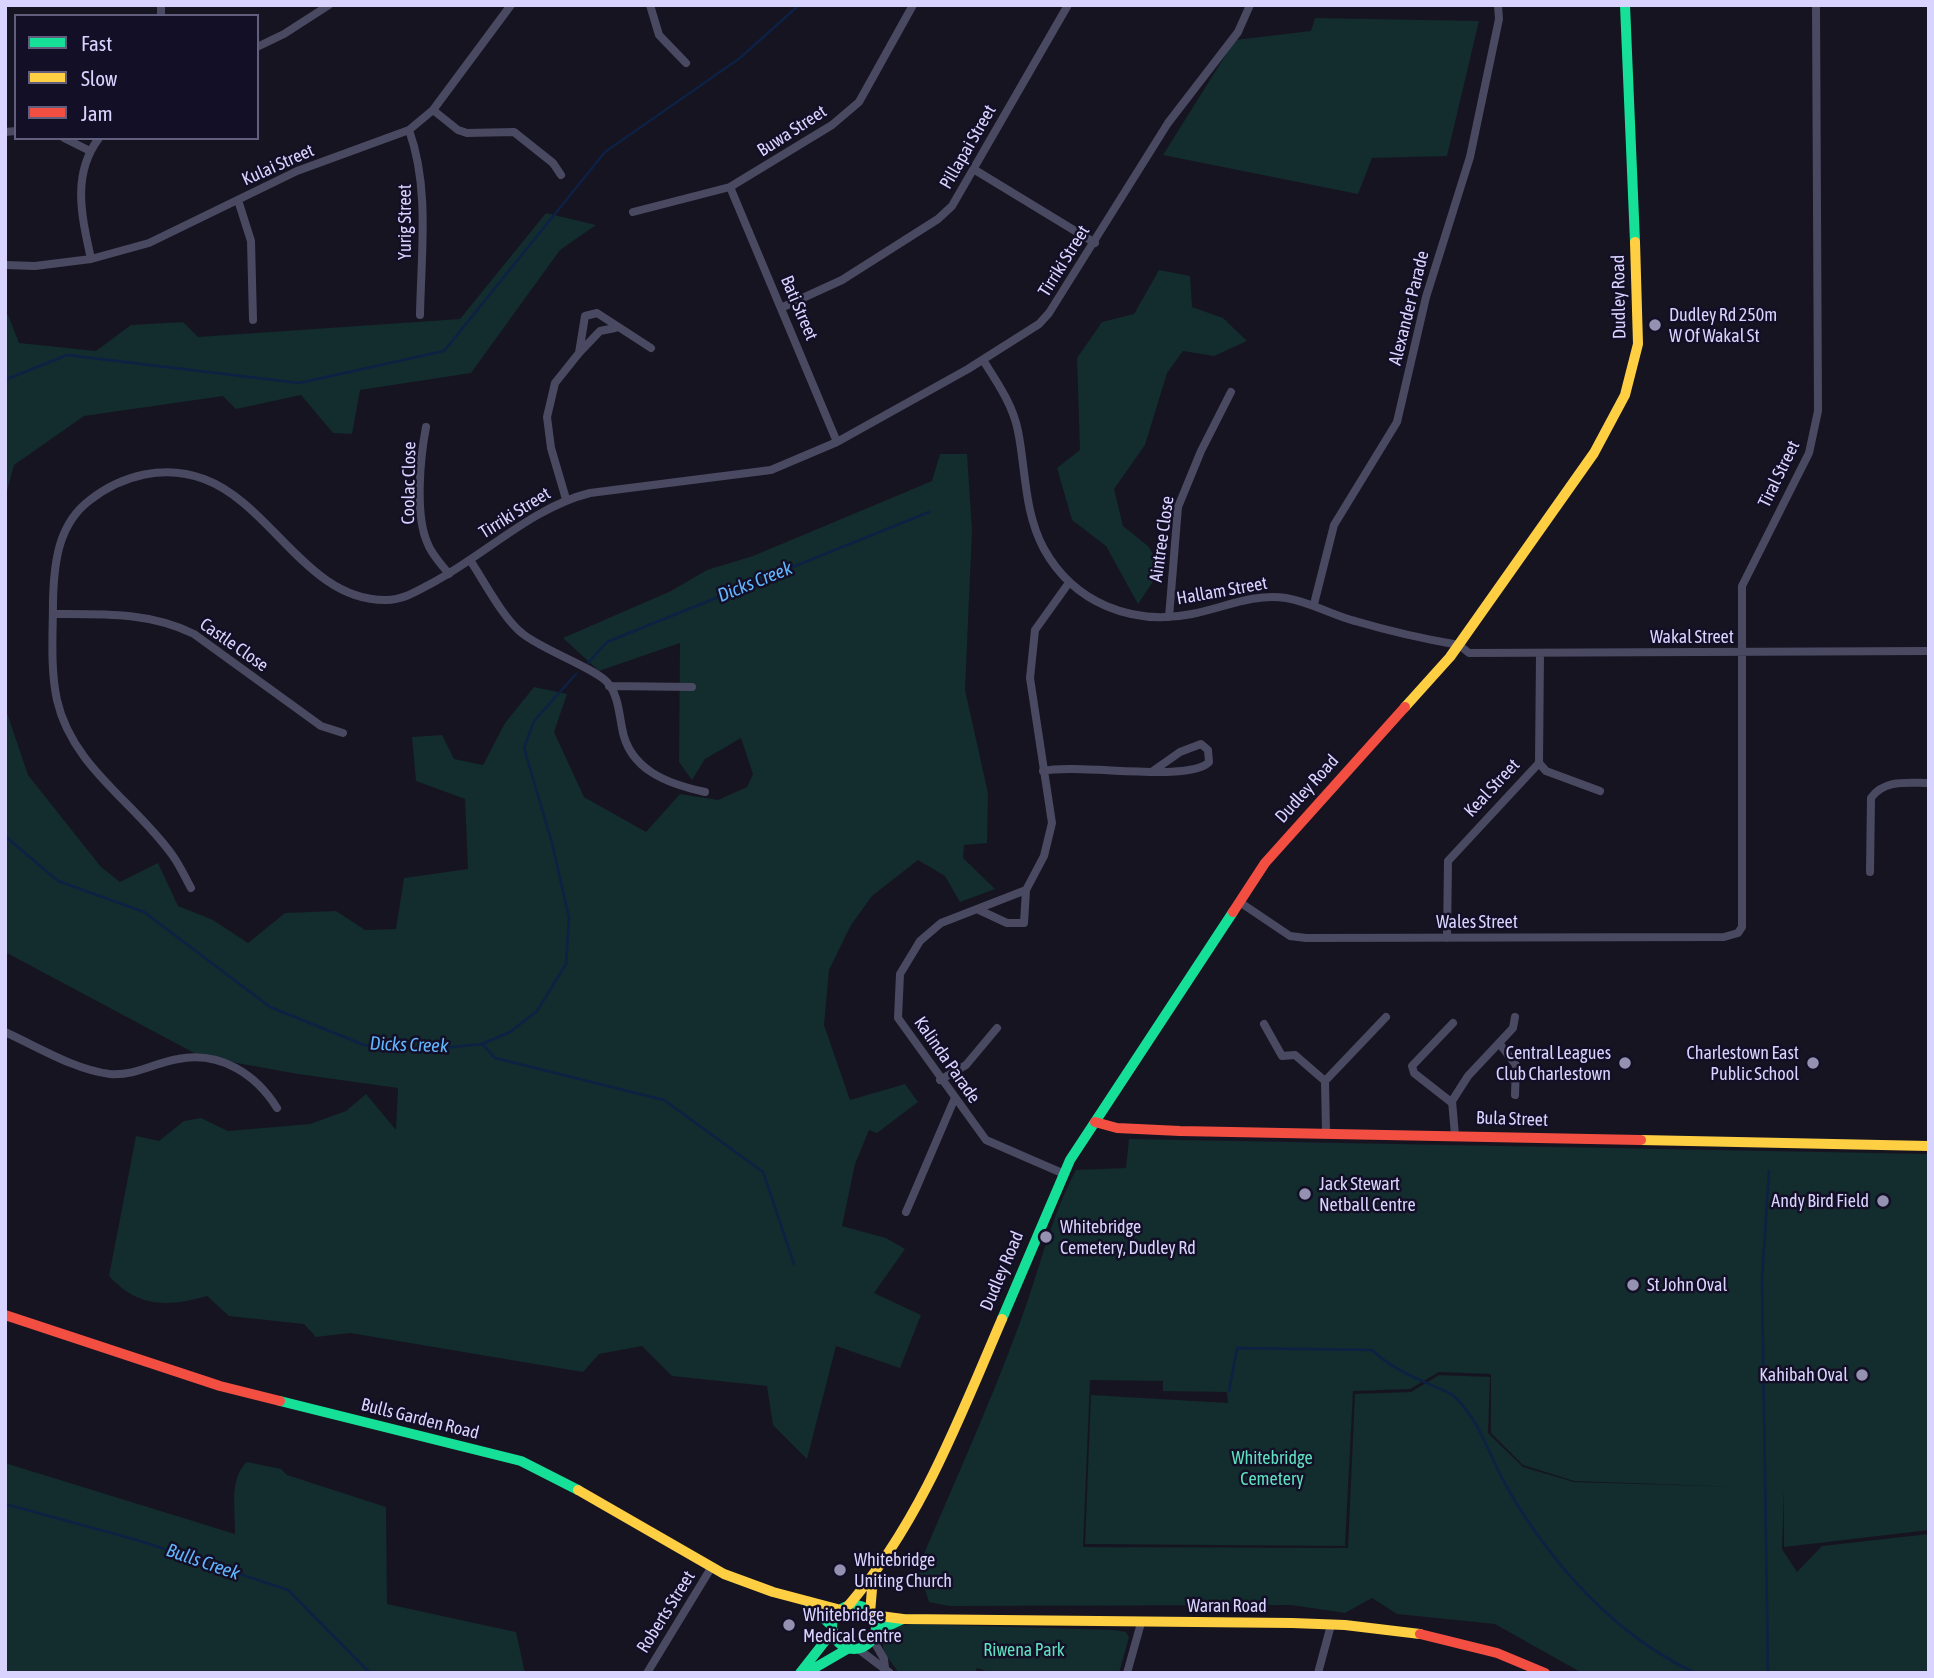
<!DOCTYPE html>
<html>
<head>
<meta charset="utf-8">
<style>
  body { margin:0 }
  #map { position:relative; width:1934px; height:1678px; overflow:hidden; background:#161421; font-family:"Asap Condensed",sans-serif }
  canvas { display:block }
  .frame { position:absolute; inset:0; border:7px solid #d9d4ff; pointer-events:none }
  .legend { position:absolute; left:14px; top:14px; width:245px; height:126px; box-sizing:border-box; background:#130f26; border:2px solid #625e7d; margin:0; padding:9px 12px; list-style:none; font-size:21px; color:#d9d4ff }
  .legend li { display:flex; align-items:center; gap:14px; height:35px }
  .legend b { width:35px; border:2px solid #625e7d }
</style>
</head>
<body>
<div id="map">
<canvas width="1934" height="1678"></canvas>
<div class="frame"></div>
<ul class="legend">
<li><b style="height:9px;background:#16e098"></b>Fast</li>
<li><b style="height:9px;background:#ffcf43"></b>Slow</li>
<li><b style="height:9px;background:#f24e42"></b>Jam</li>
</ul>
</div>
<script>
const context = document.querySelector('canvas').getContext('2d');
context.lineJoin = 'round';
function paint(path, color) { context.fillStyle = color; context.fill(path, 'evenodd'); }
function strokePath(path, color, width, dash) { context.strokeStyle = color; context.lineWidth = width; context.lineCap = dash ? 'butt' : 'round'; context.setLineDash(dash || []); context.stroke(path); }
function drawText(font, color, halo, rows, align = 'center') {
  context.font = font + ' "Asap Condensed",sans-serif'; context.lineWidth = 5; context.setLineDash([]); context.textBaseline = 'middle'; context.strokeStyle = halo; context.fillStyle = color; for (const [text, x, y, turn = 0] of rows) {
    context.save(); context.translate(x, y); context.rotate((+turn || 0) * Math.PI / 180); context.textAlign = isNaN(turn) ? turn : align; if (halo) context.strokeText(text, 0, 0); context.fillText(text, 0, 0); context.restore();
  }
}
paint(new Path2D(`
  M1315 18 1479 21 1447 156 1372 158 1358 194 1163 155 1235 40 1311 31Z
  M546 213 596 225 560 250 471 373 360 390 352 434 333 433 301 395 236 409 223 396 84 416 14 465 5 498V315H8L19 343 96 351 131 325 183 322 198 337 460 319Z
  M1159 270 1190 276 1192 307 1223 318 1247 341 1214 356 1183 351 1167 373 1145 445 1114 489 1123 526 1148 546 1162 568 1138 604 1106 546 1072 520 1057 468 1080 450 1077 358 1102 322 1134 314Z
  M940 454H967L972 530 965 690 988 793 987 843 964 845 963 858 995 889 960 902 945 876 918 860 872 896 851 925 829 970 824 1025 850 1100 905 1084 918 1102 877 1133 869 1130 855 1164 842 1226 886 1238 905 1249 874 1293 921 1315 900 1368 836 1346 807 1459 773 1425 767 1386 672 1376 642 1346 599 1354 583 1372 350 1333 316 1337 304 1324 229 1316 207 1296C169 1307 138 1308 109 1276L136 1136 159 1141 184 1121 201 1118 228 1131 310 1124 346 1111 366 1094 396 1130 398 1088 298 1074 226 1061 212 1055H198L5 952V707L28 775 101 867 120 882 158 863 178 906 213 920 248 943 285 913 336 911 365 930 396 929 404 878 468 869 465 799 416 781 412 737 442 735 454 759 483 765 505 723 534 687 567 694 554 732 584 797 646 832 680 794 718 800 747 787 753 774 741 738 705 759 692 780 679 762 680 643 599 671 563 638 671 591 707 570 753 556 932 481Z
  M1129 1139 1929 1154V1530L1784 1547V1490L1782 1549 1797 1572 1822 1546 1929 1534V1673H1582L1495 1624 1397 1614 1372 1598 1345 1613 1291 1605 949 1606 929 1602 918 1568C952 1487 989 1407 1019 1325 1039 1273 1050 1218 1076 1170L1126 1168ZM1439 1372 1491 1374V1433L1523 1465 1574 1481 1739 1487 1574 1482 1523 1467 1488 1433 1490 1377 1439 1375 1411 1392 1355 1394 1348 1548 1083 1547 1090 1380 1163 1381V1391L1227 1392 1228 1403 1091 1395 1085 1544 1345 1546 1353 1391 1410 1389Z
  M247 1462 281 1469 287 1475 386 1507 387 1604 516 1632 525 1673H5V1463L235 1534C236 1512 228 1479 247 1462Z
  M913 1624 1114 1630 1126 1632 1129 1637 1119 1673H991L977 1668 975 1673H899L885 1654 881 1637C887 1627 902 1625 913 1624Z`), '#132c2d');
strokePath(new Path2D(`
  M5 380 67 355 299 383 444 351 605 152 740 58 799 5
  M588 663 607 642 929 512
  M5 836 58 881 144 912 270 1007 364 1045 432 1049 482 1044 510 1032 537 1011 566 964 569 918 552 843 524 748 534 721 576 674
  M482 1044 495 1058 664 1100 763 1172 794 1264
  M1229 1391 1237 1348 1372 1350C1390 1367 1409 1375 1431 1385 1439 1389 1449 1391 1455 1397 1481 1422 1490 1459 1508 1489 1552 1565 1615 1635 1695 1673
  M5 1504 137 1540 288 1590 370 1673
  M1768 1673 1762 1280 1769 1171`), '#0d2144', 2.5);
strokePath(new Path2D(`
  M161 5V16
  M650 5 659 35 686 63
  M257 47 284 34 329 5
  M433 110 458 130 467 133 514 132 553 163 561 175
  M409 130C430 188 421 254 420 315
  M5 132 16 131
  M64 138 90 151
  M975 170 1095 243
  M730 187 837 442
  M238 200 251 241 253 320
  M633 212 730 187 832 125 859 102 913 5
  M91 259C82 217 71 175 99 138
  M5 265 35 266 91 259 149 243 297 171 409 130 433 110 511 5
  M783 307 842 280 938 219 952 206 1068 5
  M579 353 600 331 615 328
  M983 360C997 382 1013 405 1018 431 1026 471 1024 512 1044 549 1074 603 1132 626 1192 614 1223 608 1253 593 1286 598 1311 602 1331 615 1355 621 1389 631 1424 639 1459 645L1469 653 1929 651
  M426 427C420 458 415 514 427 542 431 554 441 564 449 574
  M566 499 551 448 547 417 555 383 579 353 585 316 597 313 651 348
  M470 560C484 581 504 620 523 634 543 650 594 668 607 682 618 694 619 713 622 728 629 770 668 784 705 792
  M1314 604 1334 525 1397 422 1426 297 1470 157 1499 19 1498 5
  M53 614C103 614 149 612 194 634L321 726 343 733
  M1169 617 1178 507 1201 451 1231 392
  M609 686 692 687
  M1539 763 1546 771 1600 791
  M1043 771C1078 763 1190 783 1209 762L1208 750 1201 744 1180 752 1153 771
  M1870 872 1871 798C1884 779 1908 783 1929 783
  M191 888C185 877 180 866 173 856 136 803 72 767 57 700 50 668 53 633 53 600 54 563 58 524 90 500 122 475 165 464 204 479 272 504 307 601 386 600 404 600 419 590 434 582 486 554 533 507 590 493L771 470 837 442 968 369 1039 324 1049 313 1168 123 1238 32 1250 5
  M1241 903 1290 936 1306 938 1724 937 1738 933 1742 927V586L1809 453 1818 411 1816 5
  M979 910 1007 923H1024L1026 890
  M1447 938 1448 861 1539 763 1540 654
  M1264 1024 1282 1056 1295 1055 1325 1081
  M5 1032C38 1047 75 1070 110 1074 135 1076 154 1063 178 1059 220 1051 256 1074 277 1108
  M1499 1043 1516 1065 1515 1095
  M940 1080 966 1065 997 1028
  M1451 1102 1414 1073 1412 1066 1453 1023
  M1326 1133 1325 1081 1386 1017
  M1455 1135 1452 1101 1468 1076 1513 1028 1515 1017
  M1062 1173 986 1140 898 1018 900 974 920 941 941 923 1026 890 1044 856 1052 823 1030 678 1035 630 1068 584
  M906 1212 954 1100
  M872 1638 884 1659 885 1668
  M857 1648 890 1673
  M647 1673 711 1568
  M1127 1673 1141 1623
  M1318 1673 1331 1625`), '#4a4962', 8);
strokePath(new Path2D(`
  M1625 5 1635 242
  M1002 1319 1070 1160 1233 912
  M280 1401 521 1461 578 1490
  M809 1605 832 1626
  M832 1627a22 22 0 1 1 44 0a22 22 0 1 1-44 0Z
  M875 1632 903 1619
  M800 1673 833 1631
  M806 1673 849 1648`), '#16e098', 10);
strokePath(new Path2D(`
  M1405 707 1450 657 1594 453 1625 395 1638 344 1635 242
  M1641 1140 1929 1146
  M578 1490 724 1574 773 1592 841 1610
  M848 1606C920 1523 959 1419 1002 1319
  M870 1613 873 1577
  M872 1615 903 1619 1292 1623 1345 1625 1420 1634`), '#ffcf43', 10);
strokePath(new Path2D(`
  M1233 912 1265 863 1405 707
  M1095 1122 1117 1128 1180 1131 1641 1140
  M5 1315 220 1386 280 1401
  M1420 1634 1497 1653 1545 1673`), '#f24e42', 10);
for (const [x, y, r, color] of [
  [1655,325,7,"#9591b1"],
  [1625,1063,7,"#9591b1"],
  [1813,1063,7,"#9591b1"],
  [1305,1194,7,"#9591b1"],
  [1883,1201,7,"#9591b1"],
  [1046,1237,7,"#9591b1"],
  [1633,1285,7,"#9591b1"],
  [1862,1375,7,"#9591b1"],
  [840,1570,7,"#9591b1"],
  [789,1625,7,"#9591b1"]
]) { const dot = new Path2D(); dot.arc(x, y, r, 0, 2 * Math.PI); context.fillStyle = color; context.fill(dot); strokePath(dot, '#130f26', 2.5); }
drawText('18px', '#d9d4ff', '#130f26', [
  ["Buwa Street",792,131,-33],
  ["Pillapai Street",968,147,-60],
  ["Kulai Street",278,165,-24],
  ["Yurig Street",405,222,-90],
  ["Tirriki Street",1064,261,-58],
  ["Dudley Road",1619,297,-91],
  ["Bati Street",799,308,67],
  ["Alexander Parade",1409,308,-76],
  ["Tiral Street",1779,474,-64],
  ["Coolac Close",409,483,-89],
  ["Tirriki Street",515,513,-32],
  ["Aintree Close",1162,539,-82],
  ["Hallam Street",1222,591,-10],
  ["Wakal Street",1692,637],
  ["Castle Close",234,645,35],
  ["Keal Street",1492,788,-47],
  ["Dudley Road",1307,789,-48],
  ["Wales Street",1477,922],
  ["Kalinda Parade",947,1060,55],
  ["Bula Street",1512,1119,2],
  ["Dudley Road",1002,1271,-67],
  ["Bulls Garden Road",420,1419,14],
  ["Waran Road",1227,1606],
  ["Roberts Street",666,1612,-58]
]);
drawText('18px', '#d9d4ff', '#130f26', [
  ["Dudley Rd 250m",1669,315],
  ["W Of Wakal St",1669,336],
  ["Central Leagues",1611,1053,"right"],
  ["Club Charlestown",1611,1074,"right"],
  ["Charlestown East",1799,1053,"right"],
  ["Public School",1799,1074,"right"],
  ["Jack Stewart",1319,1184],
  ["Netball Centre",1319,1205],
  ["Andy Bird Field",1869,1201,"right"],
  ["Whitebridge",1060,1227],
  ["Cemetery, Dudley Rd",1060,1248],
  ["St John Oval",1647,1285],
  ["Kahibah Oval",1848,1375,"right"],
  ["Whitebridge",854,1560],
  ["Uniting Church",854,1581],
  ["Whitebridge",803,1615],
  ["Medical Centre",803,1636]
], 'left');
drawText('18px', '#5fe0c0', '#130f26', [
  ["Whitebridge",1272,1458],
  ["Cemetery",1272,1479],
  ["Riwena Park",1024,1650]
]);
drawText('italic 19px', '#62b6ff', '#130f26', [
  ["Dicks Creek",755,582,-22],
  ["Dicks Creek",409,1045,2],
  ["Bulls Creek",203,1562,19]
]);
</script>
</body>
</html>
